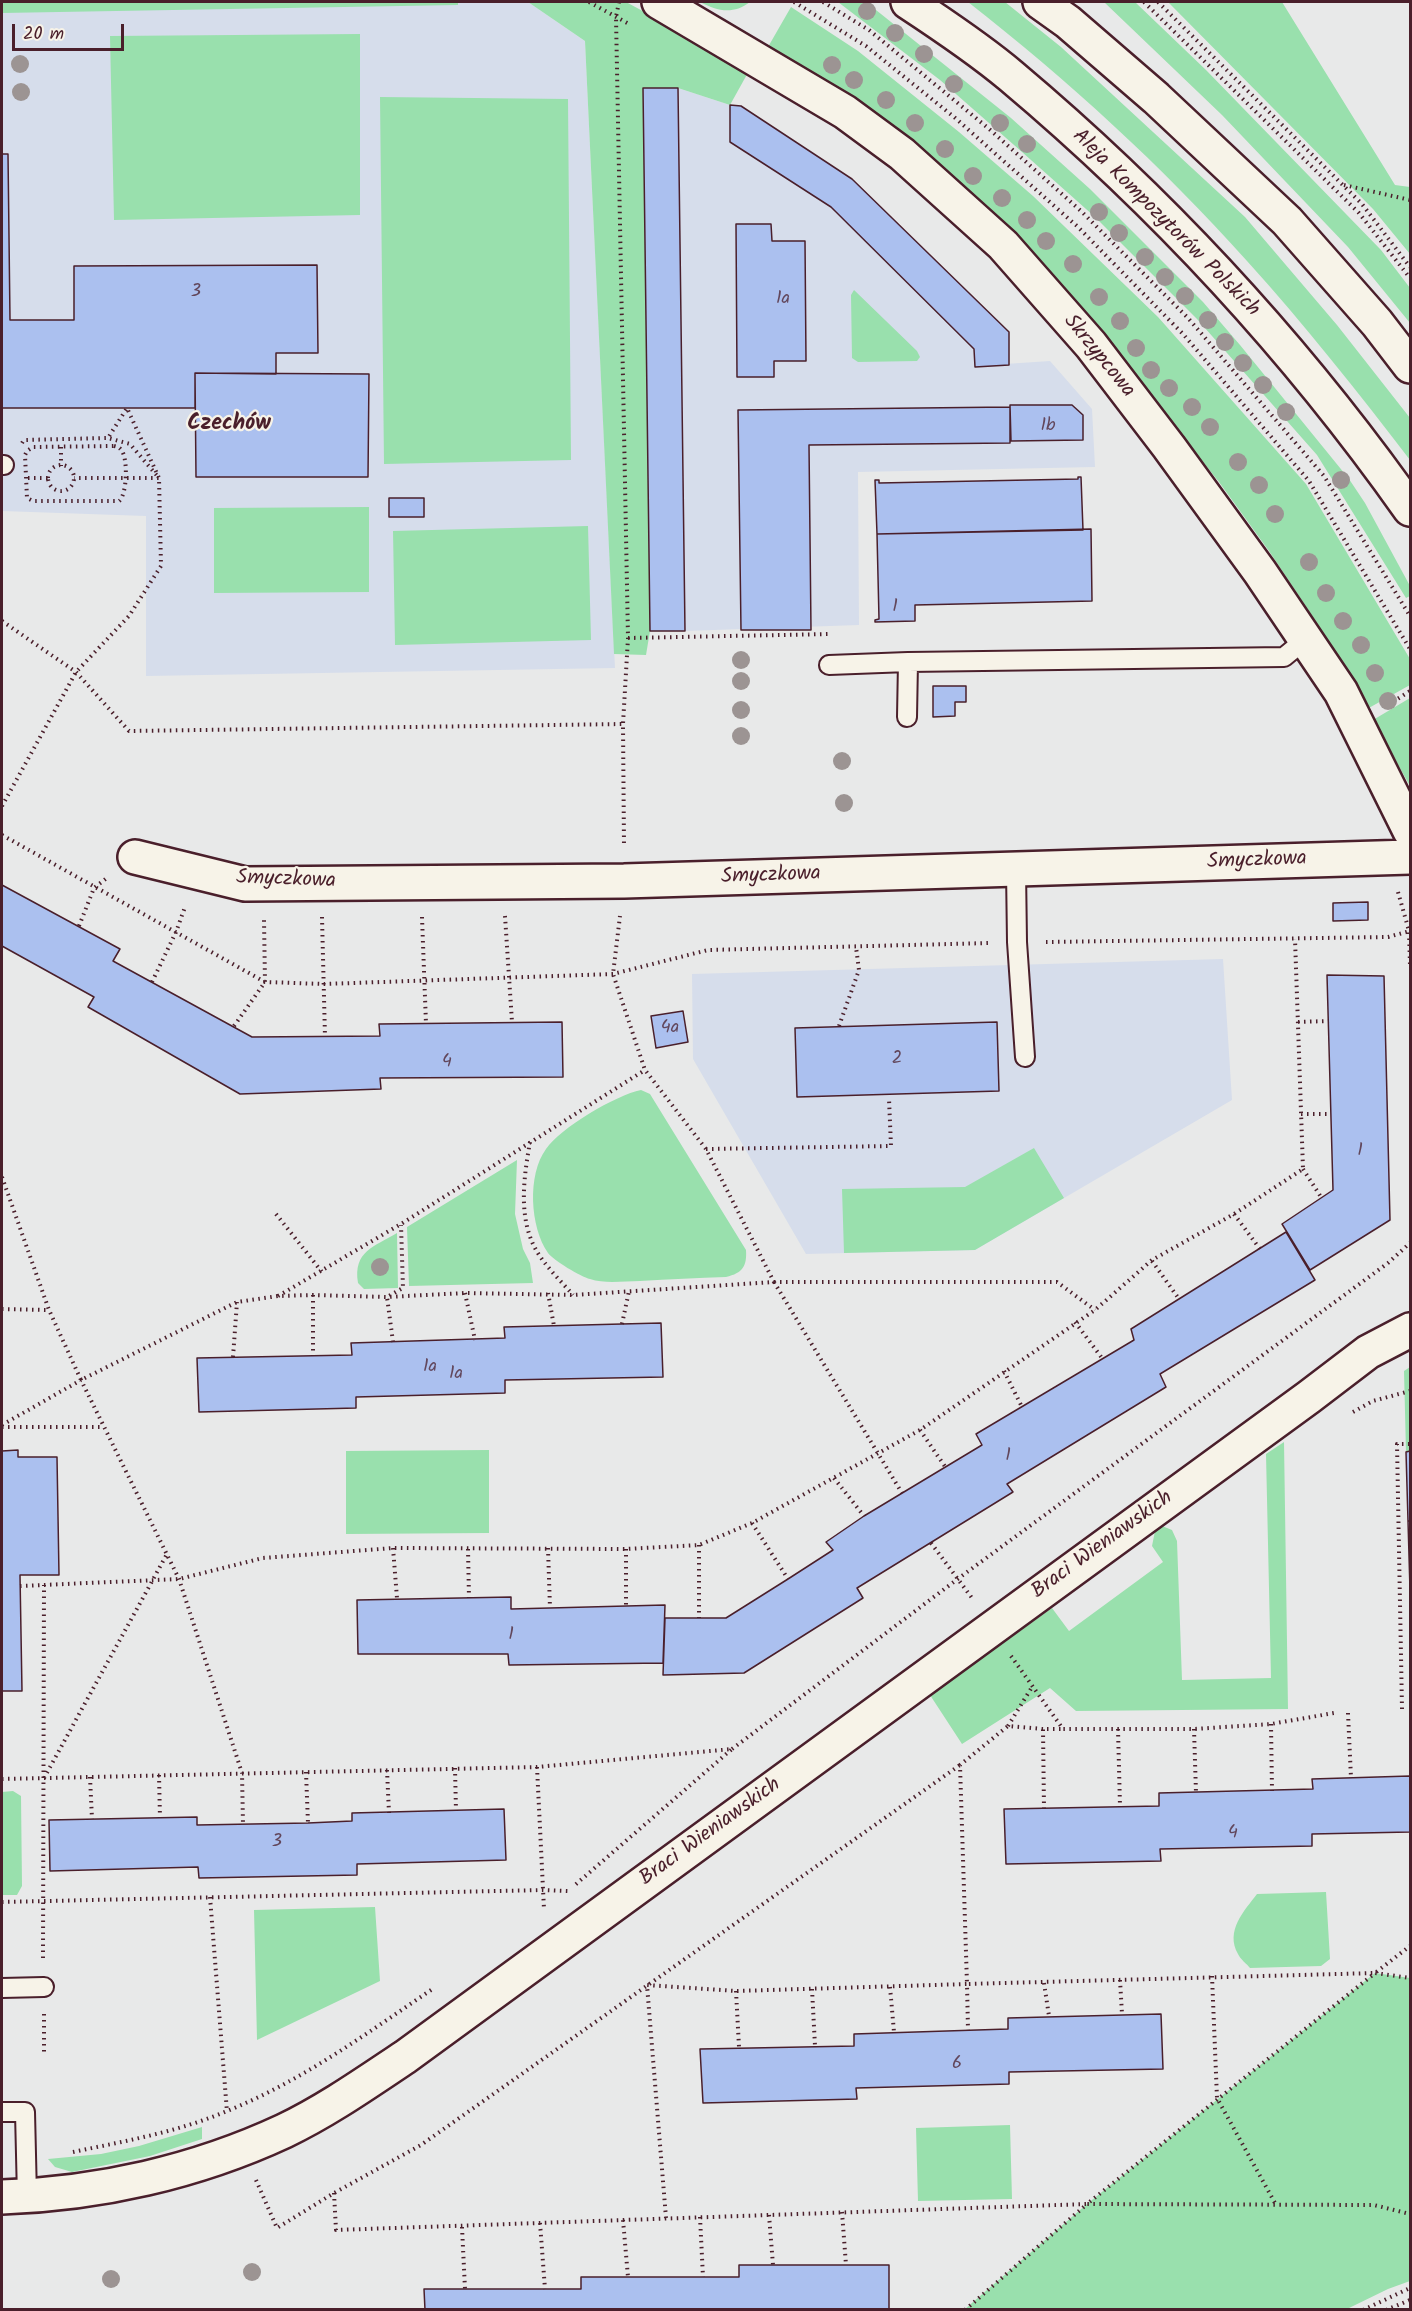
<!DOCTYPE html>
<html>
<head>
<meta charset="utf-8">
<style>
  body { margin:0 }
  #map { position:relative; width:1412px; height:2311px; overflow:hidden; background:#e8e9e9; font-family:Kalam,sans-serif }
  canvas { display:block }
  .frame { position:absolute; inset:0; border:3px solid #4a1f2b; pointer-events:none }
  .scale { position:absolute; left:12px; top:24px; width:112px; height:27px; box-sizing:border-box; border:3px solid #4a1f2b; border-top:0; padding-left:8px; font-size:18px; line-height:21px; white-space:nowrap; color:#4a1f2b; -webkit-text-stroke:4px #f7f3e8; paint-order:stroke }
</style>
</head>
<body>
<div id="map">
<canvas width="1412" height="2311"></canvas>
<div class="frame"></div>
<div class="scale">20 m</div>
</div>
<script>
const context = document.querySelector('canvas').getContext('2d');
context.lineJoin = 'round';
function paint(path, color) { context.fillStyle = color; context.fill(path, 'evenodd'); }
function strokePath(path, color, width, dash) { context.strokeStyle = color; context.lineWidth = width; context.lineCap = dash ? 'butt' : 'round'; context.setLineDash(dash || []); context.stroke(path); }
function drawText(font, color, halo, rows, align = 'center') {
  context.font = font + ' Kalam,sans-serif'; context.lineWidth = 4.5; context.setLineDash([]); context.textBaseline = 'middle'; context.strokeStyle = halo; context.fillStyle = color; for (const [text, x, y, turn = 0] of rows) {
    context.save(); context.translate(x, y); context.rotate((+turn || 0) * Math.PI / 180); context.textAlign = isNaN(turn) ? turn : align; if (halo) context.strokeText(text, 0, 0); context.fillText(text, 0, 0); context.restore();
  }
}
paint(new Path2D(`
  M2 2H528L585 41 615 668 146 676V516L2 511Z
  M678 88 730 105 731 142 831 207 974 349 975 366 1050 361 1092 409 1095 467 858 472 859 625 685 631Z
  M1223 959 1232 1100 975 1250 806 1254 693 1059 692 974Z`), '#d6ddeb');
paint(new Path2D(`
  M2 2H458V5L2 13Z
  M528 2H626L750 69 730 105 678 88H643L650 631 646 655 614 654 585 41Z
  M700 2H750C733 15 717 11 700 2Z
  M838 2H866L1011 118 1090 189 1203 302 1240 345 1349 479 1365 503 1410 586V596L1406 598 1317 455 1197 319 1095 217 1022 152 940 80Z
  M968 2H1005L1061 47 1245 217 1337 325 1410 418V460C1358 392 1304 324 1247 261 1162 166 1068 80 968 2Z
  M1104 2H1135L1206 70 1381 250 1410 288V323L1348 247 1222 115Z
  M1168 2H1282L1395 185 1410 187V254L1373 209Z
  M791 7 858 51 959 132 1033 196 1158 317 1306 484 1410 659V685L1367 709 1315 620 1269 551 1219 482 1145 390 768 47Z
  M360 34V215L114 220 110 36Z
  M380 97 568 99 571 460 384 464Z
  M854 290 917 351 920 357 917 361 858 362 852 358 851 295Z
  M369 507V592L214 593V508Z
  M588 526 591 640 395 645 393 531Z
  M1410 698V786L1373 720Z
  M641 1090 650 1094 746 1250C747 1266 743 1273 726 1277 698 1278 669 1279 640 1281 624 1281 605 1284 590 1279 581 1277 553 1260 548 1253 530 1227 527 1175 546 1149 560 1128 616 1095 641 1090Z
  M1034 1148 1064 1198 975 1250 844 1253 842 1189 965 1187Z
  M517 1160 515 1214 523 1249 530 1263 533 1283 409 1286 407 1227Z
  M397 1233 398 1288 364 1289 358 1283C353 1251 374 1247 397 1233Z
  M1410 1367V1451L1406 1452 1404 1371Z
  M1284 1442 1288 1709 1076 1711 1050 1688 962 1744 930 1695 1052 1608 1069 1631 1163 1562 1152 1546 1155 1531 1162 1526 1172 1530 1177 1541 1182 1680 1271 1678 1266 1454Z
  M489 1450V1533L346 1534V1451Z
  M13 1791 21 1796 22 1886 17 1895H2V1792Z
  M1326 1892 1330 1959 1321 1966 1250 1968C1247 1964 1240 1959 1238 1954 1225 1931 1244 1911 1257 1894Z
  M375 1907 380 1981 257 2040 254 1910Z
  M1375 1973 1410 1978V2281L1388 2289 1347 2309H965L1087 2204Z
  M1010 2125 1012 2199 918 2201 916 2128Z
  M202 2127V2139L150 2156 72 2172 55 2167 48 2159 101 2154 139 2146Z`), '#99e0ad');
const building = new Path2D(`
  M643 88H678L685 631H650Z
  M730 105 741 106 852 179 1009 332V365L975 367 974 349 831 207 730 142Z
  M2 154H8L10 320H74V266L317 265 318 353H276V374L195 373V408H2Z
  M736 224H771L772 241H805L806 361H774V377H737Z
  M195 373 369 374 368 477H196Z
  M1010 405H1072L1083 415V440L1011 441Z
  M1010 407V443L809 445 811 630H741L738 410Z
  M1078 477H1081L1083 530 877 534 875 480H879V483L1078 479Z
  M389 498H424V517H389Z
  M1091 529 1092 601 915 605V621L875 622V620L879 619 877 534Z
  M933 686H966V702H955V716L933 717Z
  M2 885 120 949 113 961 252 1037 380 1036 379 1024 562 1022 563 1077 380 1078 381 1089 240 1094 88 1007 94 997 2 946Z
  M1368 902V920L1333 921V903Z
  M1327 975 1384 976 1390 1220 1310 1270 1282 1224 1333 1190Z
  M683 1011 688 1042 656 1048 651 1016Z
  M997 1022 999 1091 797 1097 795 1028Z
  M1286 1232 1315 1280 1160 1374 1166 1387 1007 1484 1013 1492 857 1588 863 1598 744 1673 663 1675 665 1618H726L788 1579 833 1550 826 1542 864 1516 982 1445 976 1434 1134 1340 1131 1329Z
  M661 1323 663 1377 505 1380V1393L356 1397V1408L199 1412 197 1358 352 1355 351 1343 505 1338 504 1327Z
  M18 1450V1457H57L59 1575H20L22 1691H2V1451Z
  M1410 1451V1521H1408L1406 1452Z
  M1408 1521H1410V1625V1590Z
  M511 1597V1609L665 1605 663 1663 509 1665 508 1654H358L357 1600Z
  M1410 1776V1832L1312 1834V1846L1160 1849 1161 1861 1006 1864 1004 1809 1159 1806V1793L1313 1789 1312 1779Z
  M504 1809 506 1860 357 1864V1875L199 1878 198 1867 50 1871 49 1820 197 1817V1825L308 1823 352 1821V1813Z
  M1161 2014 1163 2069 1009 2072V2084L856 2088 857 2099 703 2103 700 2049 854 2046V2034L1008 2029V2018Z
  M739 2265H889V2310H425L424 2289H581V2277H739Z`);
paint(building, '#abc0ef');
strokePath(building, '#4a1f2b', 1.5);
const service = new Path2D(`
  M2 465H4
  M829 665 908 662
  M907 717 908 662 1284 657 1306 639
  M1016 870 1017 942 1025 1057
  M2 1988 44 1987
  M2 2112H25L27 2197`);
const minor = new Path2D(`
  M659 2 845 112 902 154 1003 245 1091 345 1169 447 1260 572 1341 692 1410 831
  M135 857 245 884 624 881 1410 857
  M2 2197C98 2194 196 2172 284 2131 326 2111 366 2083 405 2057L1309 1397 1368 1352 1410 1330`);
const tertiary = new Path2D(`
  M908 2C943 25 979 49 1011 76 1162 203 1296 348 1410 509
  M1040 2 1068 22 1156 98 1287 221 1377 323 1410 366`);
strokePath(service, '#4a1f2b', 22);
strokePath(minor, '#4a1f2b', 38);
strokePath(tertiary, '#4a1f2b', 38);
strokePath(new Path2D(`
  M589 2 631 25
  M619 2 616 17 628 638 623 724 624 846
  M794 2 866 46 954 117 1078 227 1183 334 1309 481 1410 649
  M823 2 869 30 988 128 1082 212 1188 318 1324 476 1410 616
  M1144 2 1359 213 1410 278
  M1158 2 1362 204 1410 267
  M1344 185 1410 200
  M22 443 24 440 108 438 127 408 159 478 130 444 108 438
  M114 446C118 447 119 447 122 451 128 460 127 495 119 501H33L27 498 25 455 27 451 33 447Z
  M61 447V466
  M48 478a13 13 0 1 1 26 0a13 13 0 1 1-26 0Z
  M28 478H49
  M2 621 76 672 129 731 623 724
  M628 638 831 634
  M1388 705 1410 691
  M2 806 76 672 129 616 161 566 159 478H74
  M2 835 265 982 324 984 613 974 708 950 991 943
  M1398 892 1409 931 1410 965
  M505 916 512 1022
  M322 917 325 1037
  M422 917 426 1024
  M79 926 94 888 108 877
  M1046 942 1388 937 1410 931
  M152 982 176 932 185 907
  M1298 1022 1329 1021
  M234 1026 265 982 264 920
  M839 1026 859 970 856 947
  M1301 1114H1330
  M530 1142C524 1176 518 1216 535 1248 544 1265 560 1280 573 1295
  M706 1149 891 1146 889 1099
  M1303 1169 1321 1197
  M2 1177 49 1310 81 1380 237 1302 278 1296 313 1295 387 1297 465 1293 573 1295 774 1282 706 1149 645 1070 613 974 620 916
  M276 1214 322 1272
  M1234 1214 1260 1249
  M1152 1261 1179 1299
  M774 1282H1057L1095 1310
  M774 1282 902 1493
  M465 1293 475 1340
  M548 1293 554 1326
  M313 1295V1355
  M278 1296 401 1224 645 1070
  M2 1309 49 1310
  M1075 1322 1102 1358
  M622 1324 629 1291
  M393 1342 387 1297 403 1288 401 1225
  M233 1357 237 1302
  M1004 1371 1022 1407
  M1353 1412 1373 1401 1410 1391
  M2 1425 81 1380 179 1579 242 1773 243 1824
  M2 1427H102
  M920 1430 946 1468
  M834 1478 864 1516
  M752 1523 788 1579
  M931 1543 972 1598
  M699 1545V1618
  M393 1548 397 1598
  M548 1548 550 1608
  M468 1549 469 1598
  M626 1549V1605
  M20 1586 179 1579 263 1558 393 1548 626 1549 699 1545 752 1523 920 1430 1095 1310 1152 1260 1234 1214 1303 1169 1295 939
  M1011 1656 1063 1729H1194L1271 1724 1334 1713
  M1402 1709 1397 1444H1410
  M1348 1713 1351 1778
  M1271 1724 1272 1791
  M1008 1726 1032 1687
  M1043 1729 1008 1726 960 1765 967 1984 1375 1973 1410 1946
  M1118 1729 1120 1806
  M1194 1729 1196 1793
  M732 1749 959 1578 1388 1263 1410 1243
  M537 1767 544 1909
  M455 1768 456 1811
  M387 1770 389 1813
  M306 1772 308 1823
  M159 1775 160 1818
  M90 1777 92 1819
  M44 1778 167 1554
  M2 1779 537 1767 732 1749 575 1885
  M1044 1809 1043 1729H1063
  M210 1897 227 2112
  M2 1902 543 1890 568 1891
  M43 1958 44 1585
  M1212 1976 1217 2098 1275 2203
  M1120 1980 1122 2014
  M1044 1983 1049 2016
  M890 1987 894 2032
  M812 1989 815 2046
  M736 1991 739 2047
  M44 2014V2052
  M73 2152C125 2141 178 2132 227 2111 302 2081 367 2033 434 1988
  M256 2180 277 2228 334 2193 421 2145 960 1765
  M334 2193 336 2230 1087 2204 1375 1973 1410 1978
  M842 2212 846 2265
  M769 2215 773 2265
  M700 2217 703 2277
  M666 2218 647 1985 736 1991 967 1984 968 2030
  M623 2220 628 2277
  M540 2223 545 2289
  M462 2227 465 2289
  M965 2310 1087 2204 1374 2205 1410 2214
  M1363 2310 1410 2288
  M1386 2310 1410 2300`), '#4a1f2b', 4, [1.5, 4.5]);
strokePath(service, '#f7f3e8', 18);
strokePath(minor, '#f7f3e8', 33);
strokePath(tertiary, '#f7f3e8', 33);
context.fillStyle = '#9c9493';
for (const [x, y] of [
  [867,11],
  [895,33],
  [924,54],
  [20,64],
  [832,65],
  [854,80],
  [954,84],
  [21,92],
  [886,100],
  [915,123],
  [1000,123],
  [1027,144],
  [945,149],
  [973,176],
  [1002,198],
  [1099,212],
  [1027,220],
  [1119,233],
  [1046,241],
  [1145,257],
  [1073,264],
  [1165,277],
  [1185,296],
  [1099,297],
  [1208,320],
  [1120,321],
  [1225,342],
  [1136,348],
  [1243,363],
  [1151,370],
  [1263,385],
  [1169,388],
  [1192,407],
  [1286,412],
  [1210,427],
  [1238,462],
  [1341,480],
  [1259,485],
  [1275,514],
  [1309,562],
  [1326,593],
  [1343,621],
  [1361,645],
  [741,660],
  [1375,673],
  [741,681],
  [1388,701],
  [741,710],
  [741,736],
  [842,761],
  [844,803],
  [380,1267],
  [252,2272],
  [111,2279]
]) { context.beginPath(); context.arc(x, y, 9, 0, 2 * Math.PI); context.fill(); }
drawText('18px', '#62475c', null, [
  ["3",196,293],
  ["1a",783,300],
  ["1b",1048,427],
  ["1",895,608],
  ["4a",670,1029],
  ["2",897,1060],
  ["4",447,1063],
  ["1",1360,1152],
  ["1a",430,1368],
  ["1a",456,1375],
  ["1",1008,1457],
  ["1",511,1636],
  ["4",1233,1834],
  ["3",277,1843],
  ["6",957,2065]
]);
drawText('21px', '#4a1f2b', '#f7f3e8', [
  ["Aleja Kompozytorów Polskich",1165,224,45],
  ["Skrzypcowa",1098,357,51],
  ["Smyczkowa",1257,862,-2],
  ["Smyczkowa",771,877,-2],
  ["Smyczkowa",286,881,2],
  ["Braci Wieniawskich",1103,1546,-36],
  ["Braci Wieniawskich",711,1833,-36]
]);
drawText('bold 22px', '#4a1f2b', '#f7f3e8', [
  ["Czechów",229,425]
]);
</script>
</body>
</html>
